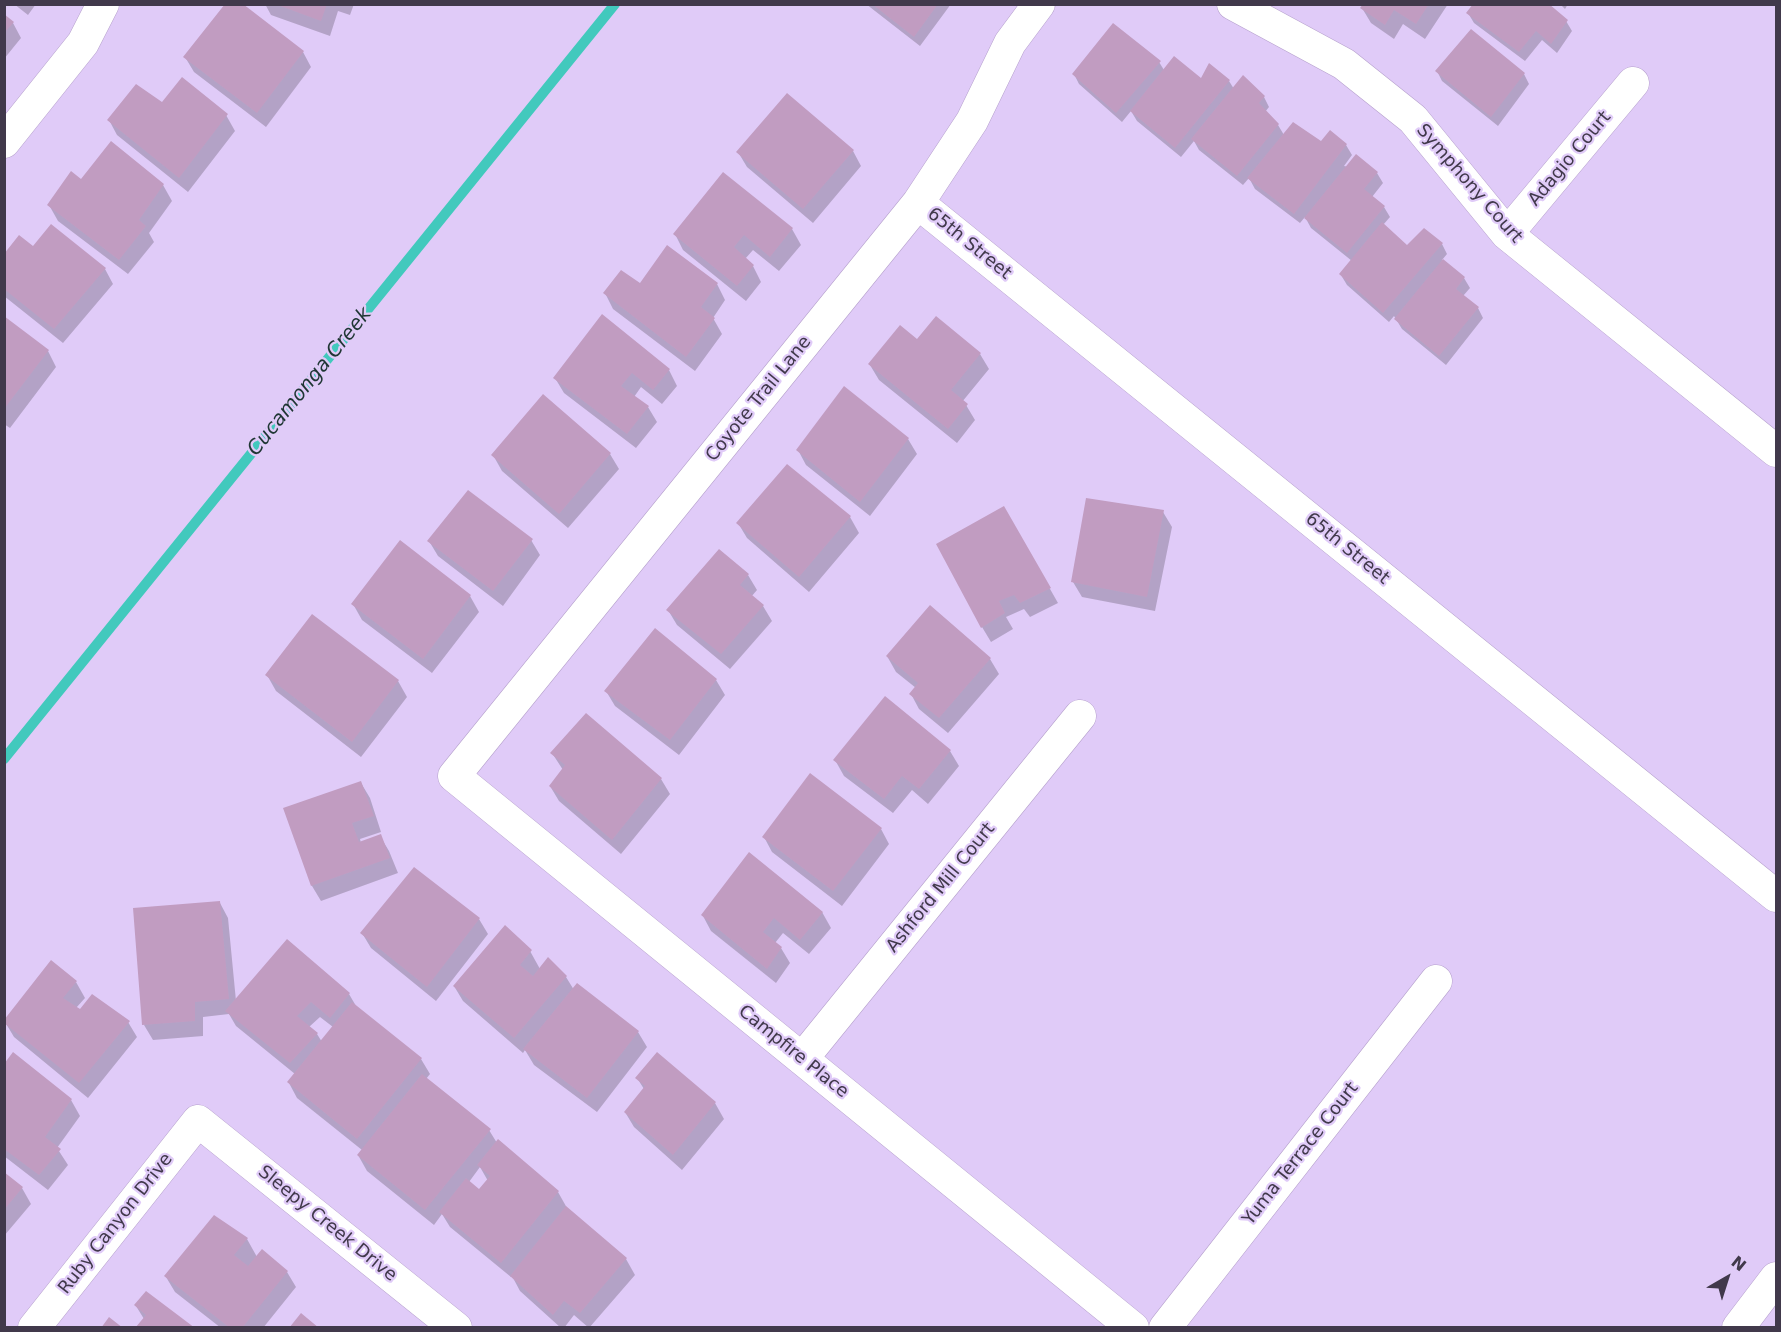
<!DOCTYPE html>
<html>
<head>
<meta charset="utf-8">
<style>
  body { margin:0 }
  #map { position:relative; width:1781px; height:1332px; overflow:hidden; background:#e0cbf8; font-family:"DejaVu Sans",sans-serif }
  canvas { display:block }
  .frame { position:absolute; inset:0; border:6px solid #41394b; pointer-events:none }
  .north { position:absolute; left:1697px; top:1248px; width:60px; height:60px; -webkit-text-stroke:4px #e0cbf8; paint-order:stroke; rotate:39deg; font-size:16px; font-weight:700; line-height:24px; text-align:center; color:#41394b }
  .north::after { content:''; display:block; margin:auto; width:21px; height:27px; background:#41394b; clip-path:polygon(50% 0,100% 100%,50% 72%,0 100%) }
</style>
</head>
<body>
<div id="map">
<canvas width="1781" height="1332"></canvas>
<div class="frame"></div>
<div class="north">N</div>
</div>
<script>
const context = document.querySelector('canvas').getContext('2d');
context.lineJoin = 'round';
function paint(path, color) { context.fillStyle = color; context.fill(path, 'evenodd'); }
function strokePath(path, color, width, dash) { context.strokeStyle = color; context.lineWidth = width; context.lineCap = dash ? 'butt' : 'round'; context.setLineDash(dash || []); context.stroke(path); }
function drawText(font, color, halo, rows, align = 'center') {
  context.font = font + ' "DejaVu Sans",sans-serif'; context.lineWidth = 4.5; context.setLineDash([]); context.textBaseline = 'middle'; context.strokeStyle = halo; context.fillStyle = color; for (const [text, x, y, turn = 0] of rows) {
    context.save(); context.translate(x, y); context.rotate((+turn || 0) * Math.PI / 180); context.textAlign = isNaN(turn) ? turn : align; if (halo) context.strokeText(text, 0, 0); context.fillText(text, 0, 0); context.restore();
  }
}
paint(new Path2D(`
  M14 4H36L28 15Z
  M265 4H354L350 15 338 11 330 36 271 15Z
  M866 4H951L920 46Z
  M1363 4H1448L1425 39 1403 24 1394 39 1371 23 1362 8Z
  M1560 4H1568L1565 9Z
  M1468 13 1566 21 1572 31 1557 53 1542 40 1525 61 1474 23Z
  M4 16 13 23 21 38 4 59Z
  M303 52 311 67 266 127 194 72 185 57Z
  M1159 62 1164 70 1201 80 1229 81 1234 89 1264 97 1269 107 1265 112 1278 125 1284 135 1321 143 1330 132 1346 145 1352 155 1344 166 1377 173 1383 183 1372 197 1384 207 1390 217 1383 225 1407 247 1442 244 1447 254 1442 260 1464 278 1470 288 1463 296 1478 308 1483 318 1446 365 1402 329 1394 316 1389 322 1347 285 1341 275 1352 261 1311 228 1305 217 1300 223 1255 189 1249 178 1243 185 1199 150 1194 141 1181 157 1137 121 1131 111 1122 122 1079 84 1074 74Z
  M1437 71 1524 74 1529 84 1498 126 1442 81Z
  M162 104 226 115 235 131 188 192 117 135 109 120Z
  M112 144 163 185 172 201 149 233 154 242 128 274 58 221 49 205 81 181Z
  M853 151 861 166 813 223 747 167 738 152Z
  M723 174 792 229 801 245 779 271 753 250 745 259 753 266 761 282 746 301 683 250 675 234Z
  M33 248 105 269 113 284 63 343 4 296V256Z
  M717 284 725 300 713 318 722 334 695 371 613 309 605 293 640 285Z
  M4 318 48 351 56 367 10 428 4 424Z
  M917 341 980 354 989 369 962 402 966 405 975 420 957 443 879 380 870 365Z
  M669 370 677 386 662 404 641 387 634 397 648 407 657 422 636 448 564 393 555 378Z
  M908 439 917 454 870 516 806 465 798 450Z
  M610 454 619 469 568 528 502 471 493 455Z
  M787 466 850 517 859 533 809 592 747 538 738 523Z
  M1004 508 1058 603 1030 617 1024 609 1006 617 1013 629 991 642 982 627Z
  M1163 512 1172 527 1155 611 1082 597 1073 582Z
  M531 540 540 555 503 606 438 556 429 541Z
  M748 575 757 590 751 597 763 606 772 621 730 669 677 625 668 610Z
  M470 596 479 612 432 673 362 620 353 604Z
  M887 656 990 659 999 674 948 733 919 709 911 694 916 688 896 672Z
  M267 675 398 681 407 697 361 757 276 691Z
  M716 680 725 695 679 755 615 706 606 691Z
  M950 751 959 766 928 804 912 790 893 813 844 776 835 760Z
  M552 753 661 779 670 794 621 854 559 801 550 786 563 770Z
  M361 783 370 798 381 832 360 839 361 843 380 836 389 851 398 873 321 901 312 886 285 809Z
  M881 829 889 844 842 906 772 852 764 837Z
  M220 903 228 918 236 1001 349 994 356 1006 421 1059 430 1074 426 1079 489 1130 497 1143 499 1141 558 1192 567 1208 626 1259 635 1275 589 1328 574 1315 564 1328H561L520 1291 512 1276 511 1277 450 1227 442 1214 434 1225 367 1171 358 1155 362 1150 297 1098 289 1083 295 1074 236 1026 229 1014 203 1017V1036L153 1040 144 1025ZM320 1017 333 1027 322 1042 317 1034 309 1027ZM480 1167 488 1181 480 1191 469 1182Z
  M822 912 831 928 809 954 783 933 775 943 781 948 790 963 776 983 711 931 703 916Z
  M479 919 488 934 436 1001 371 948 362 933Z
  M530 951 540 969 566 977 574 990 638 1032 647 1047 597 1112 534 1065 525 1050 523 1053 463 1001 454 986Z
  M76 982 85 998 76 1008 128 1022 137 1037 88 1098 14 1037 5 1022Z
  M4 1066 71 1100 80 1116 57 1148 68 1165 48 1190 4 1156Z
  M637 1078 715 1103 724 1119 682 1170 634 1127 625 1112 644 1089Z
  M4 1174 22 1188 31 1204 4 1236Z
  M215 1217 247 1239 257 1257 287 1272 296 1287 263 1328H221L175 1292 166 1277Z
  M136 1306 193 1328 144 1319Z`), '#0003');
strokePath(new Path2D(`
  M4 759 615 4`), '#42c9bd', 10);
paint(new Path2D(`
  M225 4H243L304 51 257 113 183 57Z
  M275 4H327L321 21Z
  M872 4H938L914 37Z
  M1363 4H1429L1416 24 1394 10 1385 25 1360 8Z
  M1473 4H1549L1568 20 1551 44 1536 31 1519 52 1466 13Z
  M4 14 14 22 4 33Z
  M1113 23 1161 61 1116 113 1072 74Z
  M1471 29 1525 73 1491 117 1435 71Z
  M1174 56 1201 78 1209 63 1230 80 1175 148 1130 111Z
  M1243 75 1265 96 1259 103 1279 124 1237 176 1191 139Z
  M182 77 228 114 179 178 107 120 136 84 162 102Z
  M787 93 854 150 803 209 736 152Z
  M1293 122 1321 141 1330 130 1347 144 1294 214 1247 178Z
  M111 141 164 184 139 220 146 226 119 260 47 205 71 171 81 179Z
  M1356 154 1378 172 1364 189 1385 206 1347 253 1304 218Z
  M723 172 793 228 770 257 744 235 734 247 754 265 737 286 673 234Z
  M1382 222 1407 245 1424 228 1443 243 1383 313 1339 274Z
  M51 224 106 268 54 329 4 289V254L19 235 33 246Z
  M667 245 718 283 701 307 715 318 686 357 603 293 621 270 640 283Z
  M1443 259 1465 277 1456 289 1479 307 1439 356 1394 319Z
  M602 314 670 369 653 390 632 373 621 386 649 406 627 434 553 378Z
  M4 316 49 350 4 409Z
  M936 316 981 353 951 390 968 404 948 429 868 364 900 325 917 339Z
  M844 386 909 438 860 502 796 450Z
  M543 394 611 453 559 514 491 455Z
  M787 464 851 516 799 577 736 523Z
  M468 490 533 539 493 591 427 541Z
  M1086 498 1164 510 1147 597 1071 582Z
  M1004 506 1051 588 1020 603 1014 595 999 601 1005 613 981 628 936 544Z
  M400 540 471 595 423 659 351 604Z
  M719 549 749 574 740 585 764 605 721 654 666 610Z
  M930 605 991 658 939 718 909 694 918 683 886 656Z
  M312 614 399 680 352 742 265 675Z
  M655 628 717 679 670 740 604 691Z
  M885 696 951 750 919 789 902 776 884 799 833 760Z
  M586 713 662 778 612 840 549 786 565 765 550 753Z
  M810 773 882 828 833 891 762 837Z
  M361 781 374 816 352 823 359 842 381 834 390 858 311 886 283 808Z
  M749 852 823 912 800 940 774 918 763 932 782 947 767 969 701 915Z
  M414 867 480 918 427 987 360 933Z
  M220 901 229 999 195 1002V1021L142 1025 133 908Z
  M505 925 532 950 520 965 533 976 548 957 567 976 514 1038 453 986Z
  M287 939 350 993 330 1018 311 1002 297 1016 318 1033 290 1063 225 1011Z
  M51 960 77 981 63 998 80 1009 92 994 130 1021 79 1083 4 1023V1020Z
  M577 983 639 1031 587 1098 523 1049Z
  M352 1002 422 1058 357 1139 287 1082Z
  M13 1052 72 1099 45 1137 61 1149 39 1175 4 1149V1064Z
  M657 1052 716 1102 673 1155 624 1112 645 1086 635 1078Z
  M422 1074 491 1129 425 1210 357 1155Z
  M498 1139 559 1191 501 1263 439 1212 466 1178 479 1189 490 1176 477 1165Z
  M4 1172 23 1187 4 1210Z
  M566 1206 627 1258 580 1313 564 1301 553 1315 510 1276Z
  M214 1215 248 1238 234 1255 248 1266 262 1249 288 1271 242 1328H230L164 1276Z
  M146 1291 195 1328H135L146 1315 134 1305Z
  M301 1313 319 1328H289Z
  M109 1317 123 1328H101Z`), '#c19cc1');
const minor = new Path2D(`
  M1039 4 1010 43 972 121 918 203 454 776 1133 1328
  M1233 4 1344 64 1413 119 1507 234 1776 451
  M4 142 83 43 103 4
  M918 203 1776 896
  M1507 234 1633 83
  M802 1059 1080 716
  M34 1328 198 1121 456 1328
  M1165 1328 1436 981
  M1738 1328 1776 1278`);
strokePath(minor, '#b5a0cc', 33);
strokePath(minor, '#fff', 32);
drawText('18px', '#41394b', '#e0cbf8', [
  ["Adagio Court",1570,159,-50],
  ["Symphony Court",1469,184,49],
  ["65th Street",969,244,39],
  ["Coyote Trail Lane",759,399,-51],
  ["65th Street",1347,549,39],
  ["Ashford Mill Court",941,888,-51],
  ["Campfire Place",793,1052,39],
  ["Yuma Terrace Court",1301,1154,-52],
  ["Ruby Canyon Drive",116,1224,-52],
  ["Sleepy Creek Drive",327,1224,39]
]);
drawText('italic 20px', '#1f3634', '#e0cbf8', [
  ["Cucamonga Creek",310,382,-51]
]);
</script>
</body>
</html>
